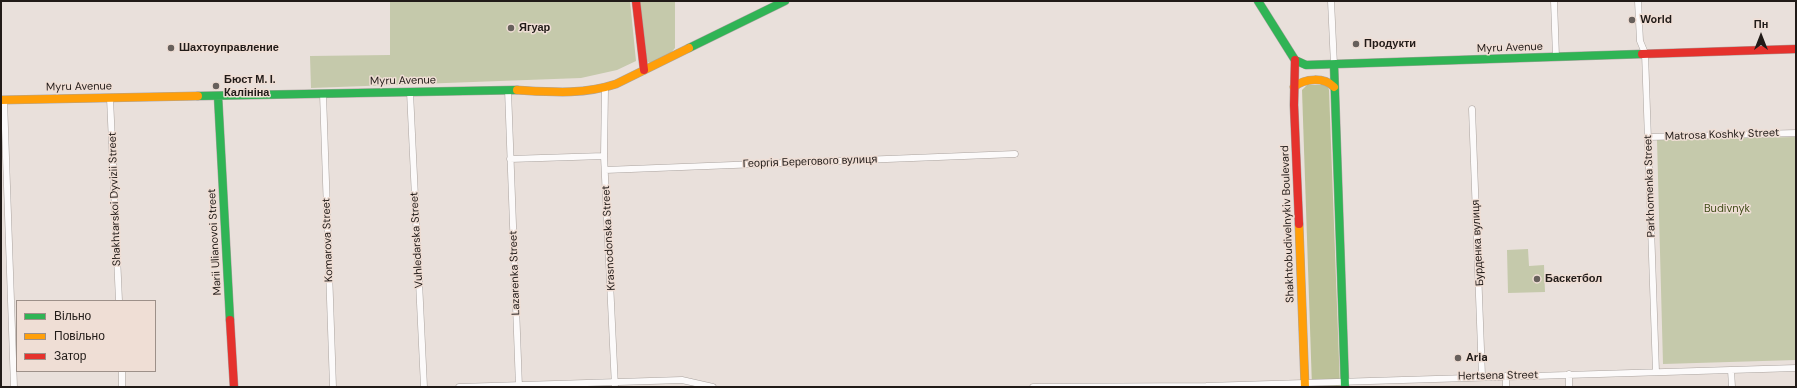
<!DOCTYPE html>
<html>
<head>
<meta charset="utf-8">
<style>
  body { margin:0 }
  #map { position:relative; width:1797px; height:388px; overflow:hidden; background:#e9e0db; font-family:"DM Sans",sans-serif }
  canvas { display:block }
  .frame { position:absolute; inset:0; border:2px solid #211b18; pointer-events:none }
  .legend { position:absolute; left:16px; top:300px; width:140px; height:72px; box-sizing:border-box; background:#efded5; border:1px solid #9d9089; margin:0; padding:5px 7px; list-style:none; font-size:12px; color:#211b18 }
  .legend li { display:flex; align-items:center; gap:8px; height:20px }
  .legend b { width:20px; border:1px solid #9d9089 }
  .north { position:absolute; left:1741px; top:16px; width:40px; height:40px; -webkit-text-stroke:3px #efded5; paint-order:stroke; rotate:0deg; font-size:11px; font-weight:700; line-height:16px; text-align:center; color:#211b18 }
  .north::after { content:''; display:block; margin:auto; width:14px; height:18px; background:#211b18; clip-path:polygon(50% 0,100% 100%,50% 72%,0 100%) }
</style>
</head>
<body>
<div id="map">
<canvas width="1797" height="388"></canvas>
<div class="frame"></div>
<ul class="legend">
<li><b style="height:5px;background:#30b455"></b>Вільно</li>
<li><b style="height:5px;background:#ff9f0a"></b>Повільно</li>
<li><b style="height:5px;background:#e5322d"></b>Затор</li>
</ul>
<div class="north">Пн</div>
</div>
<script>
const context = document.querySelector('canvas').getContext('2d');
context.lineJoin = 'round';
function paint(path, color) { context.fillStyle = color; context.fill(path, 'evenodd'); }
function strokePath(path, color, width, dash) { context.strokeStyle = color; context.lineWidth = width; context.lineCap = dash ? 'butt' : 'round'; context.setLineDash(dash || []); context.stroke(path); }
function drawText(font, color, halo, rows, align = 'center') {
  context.font = font + ' "DM Sans",sans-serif'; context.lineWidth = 3; context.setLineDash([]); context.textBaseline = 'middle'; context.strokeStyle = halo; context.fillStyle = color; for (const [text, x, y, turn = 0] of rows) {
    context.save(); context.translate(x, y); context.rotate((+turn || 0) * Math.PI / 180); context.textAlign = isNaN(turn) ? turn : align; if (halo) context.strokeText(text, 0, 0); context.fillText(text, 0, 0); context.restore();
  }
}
paint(new Path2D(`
  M390 1H630L636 61 617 70 581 78 311 88 310 56 390 55Z
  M638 1H675V48L669 55 650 63 642 59Z
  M1796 137V360L1663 364 1657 140Z
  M1528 249 1529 266 1544 265 1545 292 1508 293 1507 250Z`), '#c5c9ab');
paint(new Path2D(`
  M1307 85H1324L1328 87 1329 90 1340 387H1312L1302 90Z`), '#bcc199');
const street = new Path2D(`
  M1331 1 1334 65
  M1554 1 1556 57
  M1638 1 1640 41 1645 53 1656 372
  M605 89 604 156 615 387
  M508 90 519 387
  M410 92 424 387
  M323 94 333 387
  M110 98 119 301
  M4 100 14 387
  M1472 109 1482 376
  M1649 137 1796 133
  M510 159 604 156
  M605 170 1015 154
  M1731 370 1732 387
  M122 371V387
  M1569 374V387
  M1506 376V387
  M459 387 682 380 713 387
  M1033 387 1206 386 1796 368`);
const fast = new Path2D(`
  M1258 1 1295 60 1306 65 1642 54
  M689 48 785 1
  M1334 65 1345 387
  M198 96 517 90
  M218 96 230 320`);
const slow = new Path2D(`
  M1294 87C1305 78 1324 77 1334 87
  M517 90C551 92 583 95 616 84L689 48
  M1 100 198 96
  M1299 224 1305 387`);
const jam = new Path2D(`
  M636 1 644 70
  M1642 54 1796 49
  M1295 60 1294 105 1299 224
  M230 320 234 387`);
strokePath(street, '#aaa39f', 7);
strokePath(fast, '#aaa39f', 9);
strokePath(slow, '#aaa39f', 9);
strokePath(jam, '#aaa39f', 9);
strokePath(street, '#fcfafa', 6);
strokePath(fast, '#30b455', 8);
strokePath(slow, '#ff9f0a', 8);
strokePath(jam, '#e5322d', 8);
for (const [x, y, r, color] of [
  [1632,20,4,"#67605c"],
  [511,28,4,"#67605c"],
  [1356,44,4,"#67605c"],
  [171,48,4,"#67605c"],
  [216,86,4,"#67605c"],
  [1537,279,4,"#67605c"],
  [1458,358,4,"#67605c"]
]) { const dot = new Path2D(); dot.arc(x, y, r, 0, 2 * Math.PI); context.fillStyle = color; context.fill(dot); strokePath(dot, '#efded5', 1.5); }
drawText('bold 11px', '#211b18', '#efded5', [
  ["World",1640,20],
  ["Ягуар",519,28],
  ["Продукти",1364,44],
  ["Шахтоуправление",179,48],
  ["Бюст М. І.",224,80],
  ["Калініна",224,93],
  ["Баскетбол",1545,279],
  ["Aria",1466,358]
], 'left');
drawText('11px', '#211b18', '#efded5', [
  ["Myru Avenue",1510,48,-2],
  ["Myru Avenue",403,81,-1],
  ["Myru Avenue",79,87,-1],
  ["Matrosa Koshky Street",1722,135,-2],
  ["Георгія Берегового вулиця",810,162,-2],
  ["Parkhomenka Street",1650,186,-92],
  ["Shakhtarskoi Dyvizii Street",115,199,-92],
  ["Shakhtobudivelnykiv Boulevard",1288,224,-92],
  ["Krasnodonska Street",609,238,-93],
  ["Komarova Street",328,240,-92],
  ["Vuhledarska Street",417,240,-93],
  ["Marii Ulianovoi Street",215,242,-93],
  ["Бурденка вулиця",1478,243,-93],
  ["Lazarenka Street",515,273,-92],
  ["Hertsena Street",1498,376,-1]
]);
drawText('11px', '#3f4b17', '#efded5', [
  ["Budivnyk",1727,209]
]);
</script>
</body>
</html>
